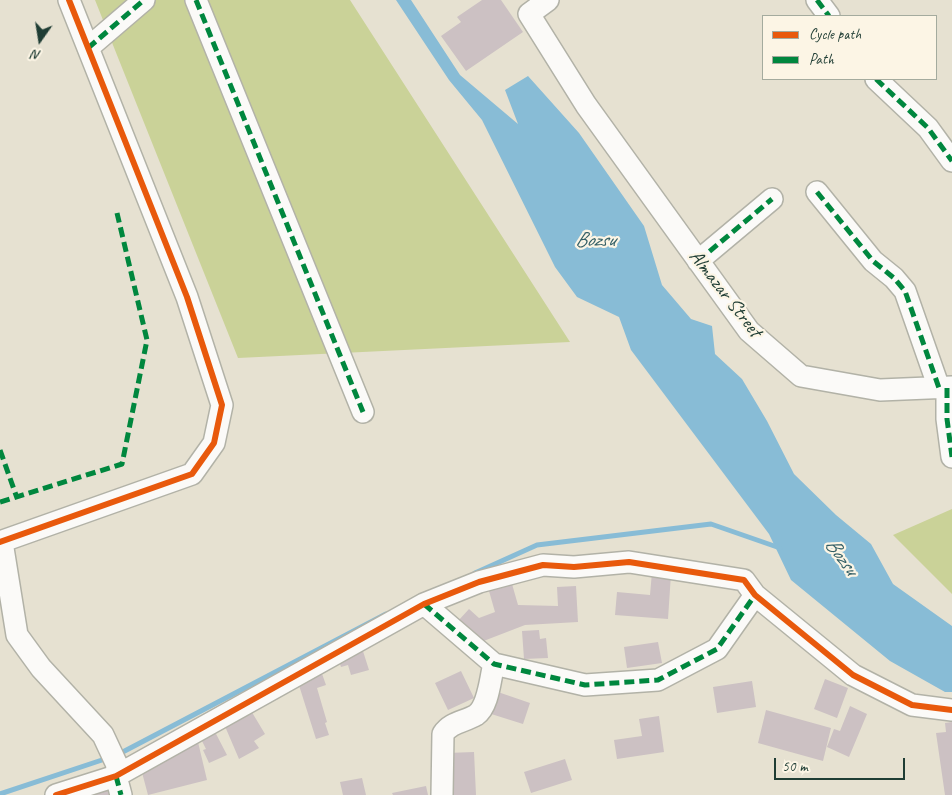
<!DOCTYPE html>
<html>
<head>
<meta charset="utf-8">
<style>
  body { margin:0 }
  #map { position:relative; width:952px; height:795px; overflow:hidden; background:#e6e1d1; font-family:Caveat,sans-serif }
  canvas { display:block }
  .legend { position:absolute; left:762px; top:15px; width:175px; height:65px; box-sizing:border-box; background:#fcf5e5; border:1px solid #a4ab9e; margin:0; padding:6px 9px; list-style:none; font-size:15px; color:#1f3d34 }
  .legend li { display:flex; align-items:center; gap:10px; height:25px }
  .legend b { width:25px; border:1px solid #a4ab9e }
  .north { position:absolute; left:15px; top:15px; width:50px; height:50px; -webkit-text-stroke:4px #fcf5e5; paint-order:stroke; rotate:193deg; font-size:14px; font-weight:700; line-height:20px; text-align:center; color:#1f3d34 }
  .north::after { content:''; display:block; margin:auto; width:18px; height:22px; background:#1f3d34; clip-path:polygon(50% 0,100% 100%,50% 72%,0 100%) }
  .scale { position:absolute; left:774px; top:758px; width:131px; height:22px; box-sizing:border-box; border:2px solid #1f3d34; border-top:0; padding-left:6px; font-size:15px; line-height:18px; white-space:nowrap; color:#1f3d34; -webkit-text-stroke:4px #fcf5e5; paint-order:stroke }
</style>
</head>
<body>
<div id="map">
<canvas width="952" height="795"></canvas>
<ul class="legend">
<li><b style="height:6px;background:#e8590c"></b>Cycle path</li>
<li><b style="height:6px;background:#00873e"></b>Path</li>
</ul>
<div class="north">N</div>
<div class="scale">50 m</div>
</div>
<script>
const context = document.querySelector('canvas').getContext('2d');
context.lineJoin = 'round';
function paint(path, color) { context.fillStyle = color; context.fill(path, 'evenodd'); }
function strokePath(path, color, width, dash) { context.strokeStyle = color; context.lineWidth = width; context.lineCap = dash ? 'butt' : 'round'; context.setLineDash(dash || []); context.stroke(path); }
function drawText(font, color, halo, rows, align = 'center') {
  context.font = font + ' Caveat,sans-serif'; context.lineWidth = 4.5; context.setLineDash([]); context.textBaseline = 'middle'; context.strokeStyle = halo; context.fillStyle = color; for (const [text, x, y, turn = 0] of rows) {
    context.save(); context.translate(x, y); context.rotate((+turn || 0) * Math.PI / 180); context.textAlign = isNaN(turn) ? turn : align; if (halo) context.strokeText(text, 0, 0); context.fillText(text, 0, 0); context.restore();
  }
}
paint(new Path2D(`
  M95 0H350L570 342 238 358Z
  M952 509V594L893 535Z`), '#cad298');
paint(new Path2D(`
  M396 0H411L460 75 518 124 505 90 528 76 579 133 644 226 662 285 691 319 712 326 715 354 742 379 767 421 794 474 836 515 871 544 893 584 952 626V692H945L890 661 791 580 769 534 631 350 619 317 577 297 555 267 482 120 449 80Z`), '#88bcd6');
strokePath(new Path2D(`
  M475 573 537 545 711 524 780 548
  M117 755 386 614
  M0 794 108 758`), '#88bcd6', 5);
paint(new Path2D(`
  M482 0H501L523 32 466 71 441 36 461 22 457 17Z
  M652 572 671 574 668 619 615 615 617 592 650 595Z
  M510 577 518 605 558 606 557 587 576 586 578 622 525 625 481 642 458 621 469 609 479 618 495 612 487 584Z
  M539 630 540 639 546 638 548 658 524 659 522 631Z
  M658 642 662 663 627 668 624 647Z
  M362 648 369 670 351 675 348 665 341 667 337 655Z
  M321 671 326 685 317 688 327 722 325 723 329 735 316 739 297 679Z
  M461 671 474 698 448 710 435 683Z
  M825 679 848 688 837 718 814 709Z
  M752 681 756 707 717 713 713 687Z
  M495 691 530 703 523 724 488 713Z
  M850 706 867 714 849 757 827 747 834 729 840 731Z
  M250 709 265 734 254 741 259 748 239 759 224 724Z
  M766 710 831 728 823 761 758 743Z
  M659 716 664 752 617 759 614 740 642 736 639 719Z
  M952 722V795H945L936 733 946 732 945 723Z
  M214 730 227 755 209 763 203 750 206 749 200 737Z
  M198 742 207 780 148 795 140 765Z
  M474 752 476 795H448L447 753Z
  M565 759 572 780 531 793 524 772Z
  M362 778 366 795H343L340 782Z
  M426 786 428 795H393L392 793Z
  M106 787 109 795H80Z`), '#ccc1c3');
const minor = new Path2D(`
  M196 0 363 412
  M548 0 529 14 586 105 749 331 801 376 880 390 952 387
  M817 0 829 16
  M88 48 144 0
  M876 79 928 128 952 161
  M817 192 873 261 894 278 905 291 939 388
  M698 261 772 199
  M947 388V419L952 457
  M0 542 192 474 214 443 222 405 187 297 69 0
  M2 542 17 635 41 668 103 735 117 765 116 776 121 795
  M424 604 494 664 585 685 658 680 717 649 755 595
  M56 795 116 776 424 604 479 582 543 565 574 567 629 562 744 580 755 595 853 675 912 705 952 710
  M442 795 443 734C451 722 464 722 476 715 489 706 490 678 494 664`);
strokePath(minor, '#b2b2a7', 24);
strokePath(minor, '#fbfaf8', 21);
strokePath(new Path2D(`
  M196 0 363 412
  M817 0 829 16
  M88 48 144 0
  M876 79 928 128 952 161
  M817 192 873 261 894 278 905 291 939 388
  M698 261 772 199
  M947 388V419L952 457
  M0 450 17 498
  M0 502 122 464 147 340 117 213
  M424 604 494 664 585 685 658 680 717 649 755 595
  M116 776 121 795`), '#00873e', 5, [10, 5]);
strokePath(new Path2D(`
  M0 542 192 474 214 443 222 405 187 297 69 0
  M56 795 116 776 424 604 479 582 543 565 574 567 629 562 744 580 755 595 853 675 912 705 952 710`), '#e8590c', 6);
drawText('20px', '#1f3d34', '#fcf5e5', [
  ["Almazar Street",725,294,52]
]);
drawText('italic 21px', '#325e65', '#fcf5e5', [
  ["Bozsu",595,240],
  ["Bozsu",841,557,54]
]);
</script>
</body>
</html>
